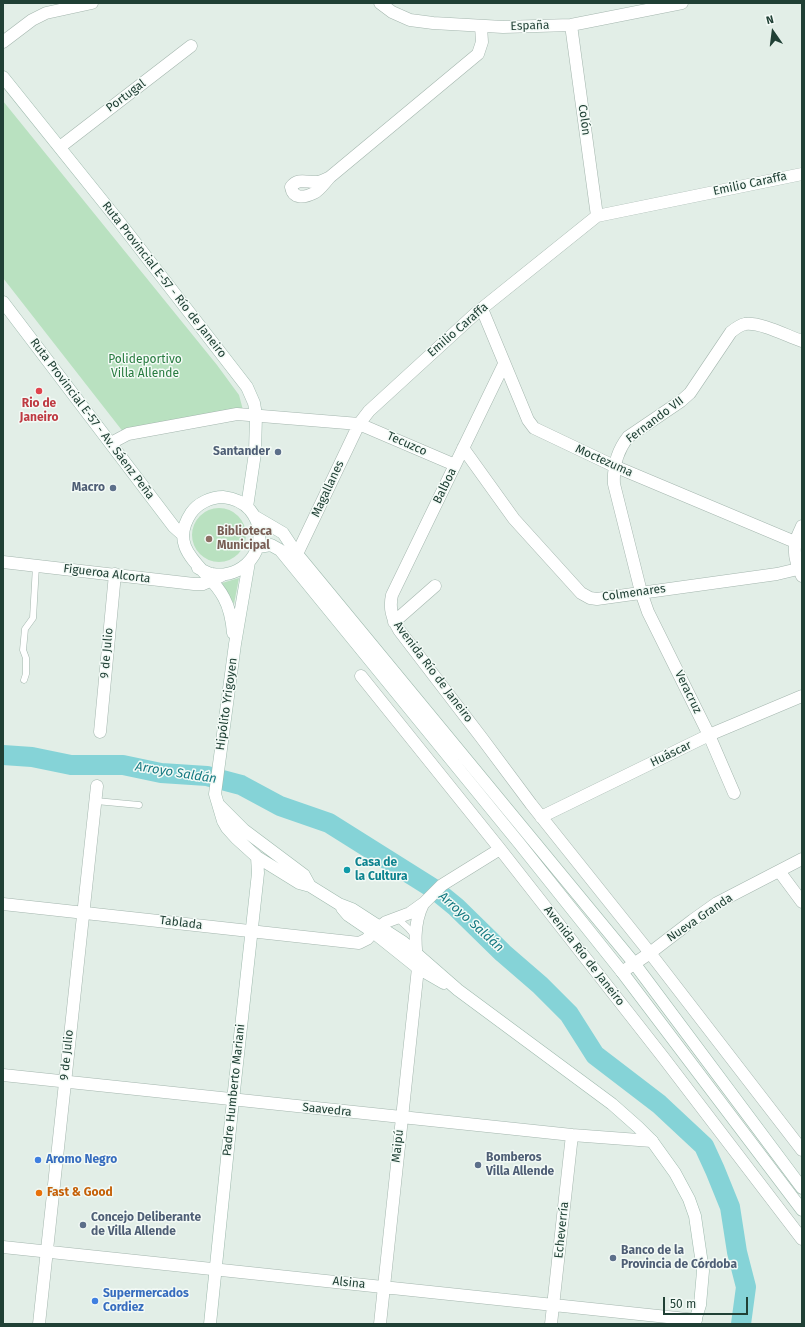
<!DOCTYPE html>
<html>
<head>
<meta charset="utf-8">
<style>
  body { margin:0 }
  #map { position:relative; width:805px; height:1327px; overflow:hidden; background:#e2eee7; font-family:"Fira Sans",sans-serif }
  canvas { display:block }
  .frame { position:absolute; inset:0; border:4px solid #204035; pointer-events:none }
  .north { position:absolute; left:753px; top:12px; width:40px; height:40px; -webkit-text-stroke:3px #f3faf6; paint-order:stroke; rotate:346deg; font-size:11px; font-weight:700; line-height:16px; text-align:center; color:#204035 }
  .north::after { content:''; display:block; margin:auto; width:14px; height:18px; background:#204035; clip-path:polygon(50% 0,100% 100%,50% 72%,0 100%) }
  .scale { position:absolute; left:663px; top:1297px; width:85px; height:18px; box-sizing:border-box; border:2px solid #204035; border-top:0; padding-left:5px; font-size:12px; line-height:14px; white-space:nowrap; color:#204035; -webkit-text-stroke:3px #f3faf6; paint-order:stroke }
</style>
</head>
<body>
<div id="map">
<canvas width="805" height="1327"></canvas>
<div class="frame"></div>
<div class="north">N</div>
<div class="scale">50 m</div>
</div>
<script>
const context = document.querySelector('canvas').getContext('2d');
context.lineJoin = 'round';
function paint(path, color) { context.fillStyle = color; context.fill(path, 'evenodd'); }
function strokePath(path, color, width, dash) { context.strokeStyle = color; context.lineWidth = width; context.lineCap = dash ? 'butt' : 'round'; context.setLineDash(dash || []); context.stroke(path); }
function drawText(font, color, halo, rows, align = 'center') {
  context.font = font + ' "Fira Sans",sans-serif'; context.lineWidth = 3; context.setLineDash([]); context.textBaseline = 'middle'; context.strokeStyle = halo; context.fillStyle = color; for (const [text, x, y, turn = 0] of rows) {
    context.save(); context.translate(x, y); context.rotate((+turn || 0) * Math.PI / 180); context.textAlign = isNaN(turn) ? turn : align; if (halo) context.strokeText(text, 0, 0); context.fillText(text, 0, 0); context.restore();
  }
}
paint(new Path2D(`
  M3 101 217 365 239 395 243 410 124 433 3 278Z
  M192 535a27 27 0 1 1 54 0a27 27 0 1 1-54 0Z
  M239 578 234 604 222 583Z`), '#b9e1c0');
strokePath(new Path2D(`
  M3 755 32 757 71 765H123L161 773 207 776 241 785 280 806 329 823 434 889 456 907 503 953 540 985 569 1014 595 1055 659 1104 704 1146 715 1170 730 1207 737 1252 746 1287 741 1324`), '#85d3d7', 20);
const lane = new Path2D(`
  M24 680 26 674V658L23 650 25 629 33 618 36 566
  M96 801 139 805
  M397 918 408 928 414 935`);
const street = new Path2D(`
  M380 3 392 12 410 20 433 23 503 27 571 25 682 3
  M571 25 597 216
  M3 42 32 20 46 13 92 3
  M60 147 191 46
  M330 177C325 182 320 190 314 193 304 198 293 199 291 187 298 177 308 183 318 182 322 181 326 179 330 177L478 54 482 42 481 26
  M482 309 528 420 534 428 614 466 795 542
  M504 364 392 595C389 608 392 618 399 630L481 737 531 804 650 953 802 1150
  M111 443 128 434 237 414 359 424 455 465
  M463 448 514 519 581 593 590 598 597 599 777 574 802 568
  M297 554 359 424 369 411 475 314 597 216 802 174
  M3 562 194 584H203L221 576
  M802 576C797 566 793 552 796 541 797 536 800 531 802 526
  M394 622 435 586
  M361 676 500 849 663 1057 802 1239
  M100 732 115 574
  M734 793 709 735 648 612 641 592 614 484C613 466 617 451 628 437L681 401 690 393 731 332C736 328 740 325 745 324 761 322 787 336 802 341
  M541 817 709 735 802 696
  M779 871 802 902
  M3 904 359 943 367 939 373 932 386 922 410 913 424 903 442 885 500 849
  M622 972 650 953 693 920 717 903 802 859
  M3 1075 572 1135 652 1141
  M3 1247 696 1320
  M39 1324 97 786
  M380 1324 418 968C415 946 413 924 423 904
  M551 1324 572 1135`);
const secondary = new Path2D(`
  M3 77 117 219 247 387 254 403 256 415 255 453 247 507
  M3 302 174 527 183 535
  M254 516 283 533 297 554 634 963 802 1188
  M258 547 271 545 280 550 519 843 622 972 802 1210
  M249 562 235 644 215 794 223 821 227 828 236 838 257 857 299 883 310 886 339 904 352 909 403 942 458 990 612 1104 638 1127 652 1141 675 1173 689 1199 695 1216 703 1271 700 1305 694 1324
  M198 568C202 570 207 573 212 574 249 580 274 539 250 510 243 502 233 498 223 497 211 497 198 503 191 513 165 552 210 569 224 598 230 609 232 621 233 633
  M218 804 244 830 304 875 310 886
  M342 908 348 915 373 932 418 968 444 983
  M210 1324 233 1100 258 873 257 857`);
strokePath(lane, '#a4b6ae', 7);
strokePath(street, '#a4b6ae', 13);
strokePath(secondary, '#9fbaae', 13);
strokePath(lane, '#fff', 6);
strokePath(street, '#fff', 12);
strokePath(secondary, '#fff', 12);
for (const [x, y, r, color] of [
  [39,391,4,"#e0444e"],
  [278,452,4,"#5c6f8a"],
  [113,488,4,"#5c6f8a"],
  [209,539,4,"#8d6e63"],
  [347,870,4,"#0f9aa8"],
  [38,1160,4,"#3f7fe0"],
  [478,1165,4,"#5c6f8a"],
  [39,1193,4,"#e8710a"],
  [83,1225,4,"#5c6f8a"],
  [613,1258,4,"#5c6f8a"],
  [95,1301,4,"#3f7fe0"]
]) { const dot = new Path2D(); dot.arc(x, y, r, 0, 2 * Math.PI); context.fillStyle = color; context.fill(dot); strokePath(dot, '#f3faf6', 1.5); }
drawText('12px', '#204035', '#f3faf6', [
  ["España",530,26,-2],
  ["Portugal",126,96,-37],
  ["Colón",584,120,82],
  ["Emilio Caraffa",750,184,-12],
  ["Ruta Provincial E-57 - Río de Janeiro",164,280,52],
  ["Emilio Caraffa",458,330,-41],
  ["Ruta Provincial E-57 - Av. Sáenz Peña",92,419,53],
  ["Fernando VII",655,420,-37],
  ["Tecuzco",407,444,24],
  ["Moctezuma",604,461,24],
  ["Balboa",445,486,-64],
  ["Magallanes",328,489,-65],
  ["Figueroa Alcorta",107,574,7],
  ["Colmenares",634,593,-8],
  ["9 de Julio",107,653,-85],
  ["Avenida Río de Janeiro",433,672,53],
  ["Veracruz",688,692,64],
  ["Hipólito Yrigoyen",227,704,-82],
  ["Huáscar",671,754,-26],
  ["Nueva Granda",700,918,-34],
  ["Tablada",181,923,7],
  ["Avenida Río de Janeiro",584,956,52],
  ["9 de Julio",67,1055,-84],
  ["Padre Humberto Mariani",234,1090,-84],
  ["Saavedra",327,1110,6],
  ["Maipú",398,1146,-84],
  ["Echeverría",562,1230,-84],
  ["Alsina",349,1283,6]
]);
drawText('12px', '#277b3f', '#f3faf6', [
  ["Polideportivo",145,360],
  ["Villa Allende",145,374]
]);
drawText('bold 12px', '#be3a42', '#f3faf6', [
  ["Rio de",39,404],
  ["Janeiro",39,418]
]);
drawText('bold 12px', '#4e5e75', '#f3faf6', [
  ["Santander",270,452,"right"],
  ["Macro",105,488,"right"],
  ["Bomberos",486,1158],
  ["Villa Allende",486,1172],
  ["Concejo Deliberante",91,1218],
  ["de Villa Allende",91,1232],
  ["Banco de la",621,1251],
  ["Provincia de Córdoba",621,1265]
], 'left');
drawText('bold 12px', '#785e54', '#f3faf6', [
  ["Biblioteca",217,532],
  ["Municipal",217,546]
], 'left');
drawText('bold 12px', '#0d838f', '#f3faf6', [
  ["Casa de",355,863],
  ["la Cultura",355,877]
], 'left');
drawText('bold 12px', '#366cbe', '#f3faf6', [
  ["Aromo Negro",46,1160],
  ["Supermercados",103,1294],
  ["Cordiez",103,1308]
], 'left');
drawText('bold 12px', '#c56008', '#f3faf6', [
  ["Fast & Good",47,1193]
], 'left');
drawText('italic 13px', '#157a82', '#f3faf6', [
  ["Arroyo Saldán",176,773,9],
  ["Arroyo Saldán",471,922,42]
]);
</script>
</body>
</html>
